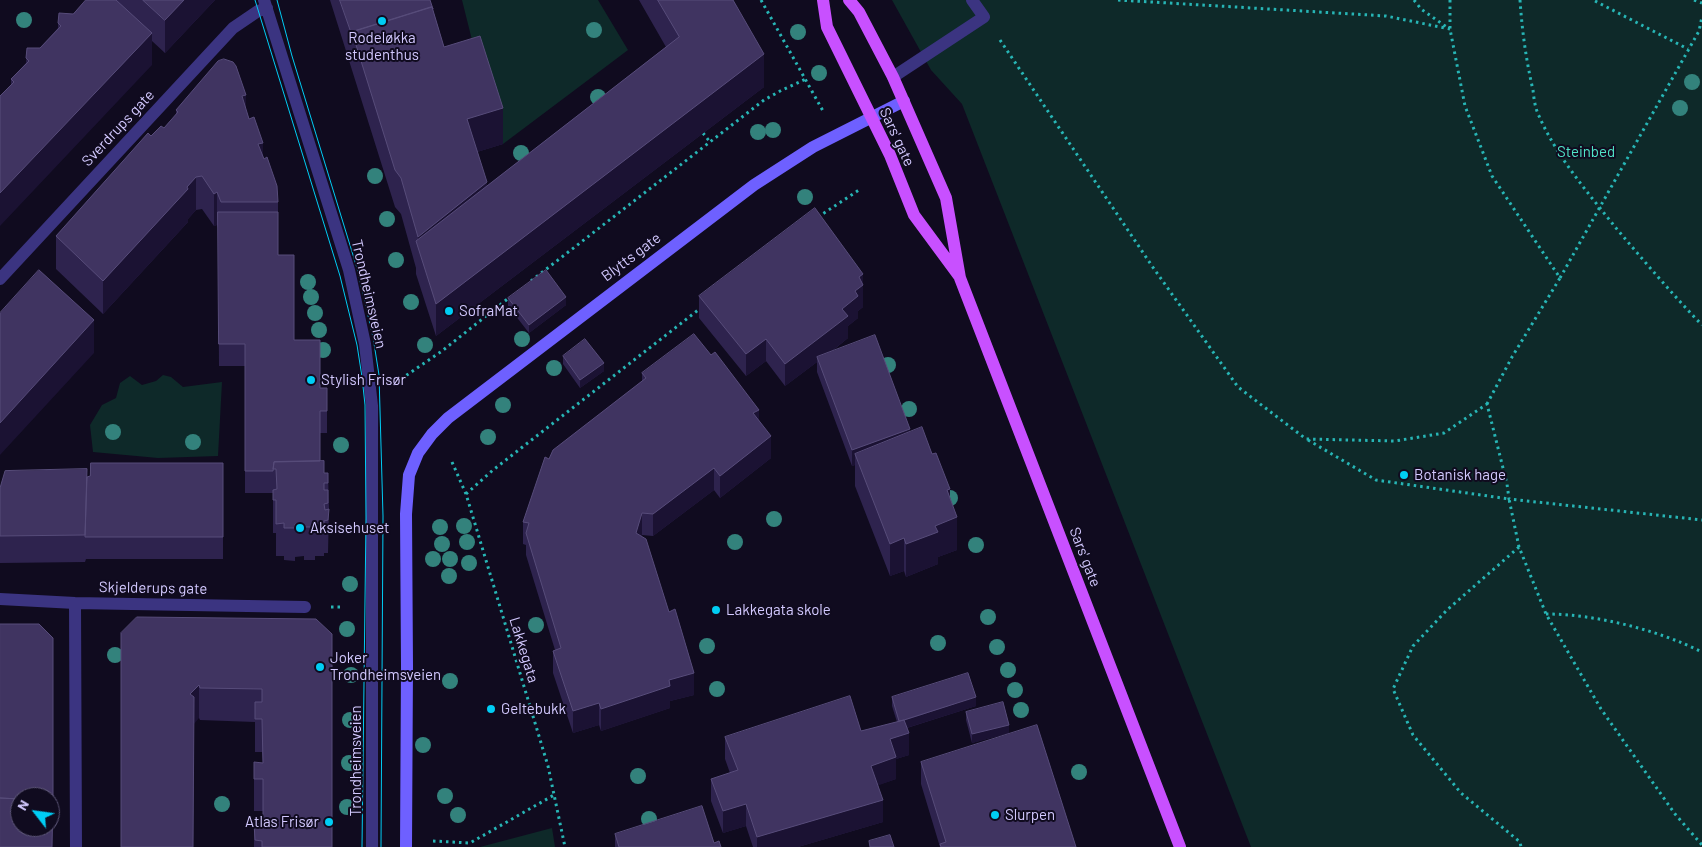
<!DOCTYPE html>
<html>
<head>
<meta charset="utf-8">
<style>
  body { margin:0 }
  #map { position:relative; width:1702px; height:847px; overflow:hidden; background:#100b1f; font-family:Barlow,sans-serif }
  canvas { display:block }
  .north { position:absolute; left:10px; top:787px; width:50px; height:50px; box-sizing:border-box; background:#100b1f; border:1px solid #5e5779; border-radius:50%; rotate:300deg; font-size:14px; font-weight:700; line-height:20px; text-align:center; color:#d3c9ff }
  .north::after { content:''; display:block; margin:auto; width:18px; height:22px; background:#00cdf4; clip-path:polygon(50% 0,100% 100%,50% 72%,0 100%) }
</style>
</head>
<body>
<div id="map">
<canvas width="1702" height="847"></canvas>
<div class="north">N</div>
</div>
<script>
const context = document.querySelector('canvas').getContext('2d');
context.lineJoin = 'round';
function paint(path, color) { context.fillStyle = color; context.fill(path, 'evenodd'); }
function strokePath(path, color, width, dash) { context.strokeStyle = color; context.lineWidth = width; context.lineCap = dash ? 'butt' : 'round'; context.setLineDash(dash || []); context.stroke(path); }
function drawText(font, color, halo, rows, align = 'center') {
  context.font = font + ' Barlow,sans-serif'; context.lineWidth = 4; context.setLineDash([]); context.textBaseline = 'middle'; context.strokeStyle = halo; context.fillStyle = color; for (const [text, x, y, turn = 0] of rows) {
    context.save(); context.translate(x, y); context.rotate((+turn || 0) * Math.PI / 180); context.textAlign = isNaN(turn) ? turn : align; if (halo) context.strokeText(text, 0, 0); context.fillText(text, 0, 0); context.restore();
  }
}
paint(new Path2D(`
  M462 0H598L628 50 503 144 480 72Z
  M892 0H1702V847H1251L962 104 931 70Z
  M163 375 171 377 183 387 222 382 218 456 158 458 93 452 90 425 102 405 116 398 120 383 130 376 142 385 156 381Z
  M552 828 555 847H480Z`), '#0e2929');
strokePath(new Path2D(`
  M761 0 823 111
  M1118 0 1386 16 1450 29
  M1414 0 1421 9 1448 28
  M1450 0V29L1465 106 1492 176 1560 278 1512 357 1487 404
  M1520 0C1522 30 1526 60 1533 90 1534 99 1535 108 1539 116 1557 157 1588 193 1616 228 1644 261 1672 294 1702 325
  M1694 0 1702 3
  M1595 1 1688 49
  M1000 40 1152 266 1238 387 1306 439 1395 441 1444 433 1487 404 1507 484 1509 499 1702 520
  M703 133 710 142
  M818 217 859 190
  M1560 278 1699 31 1702 17
  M531 281 764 100 782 90 806 79
  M401 379 442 351 510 297
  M1308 440 1376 480 1509 499 1519 547 1546 614 1601 709 1675 814 1702 845
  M452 462 466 494 548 766 565 847
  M466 494 493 470 702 307
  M1519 547 1447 610 1413 646 1393 689 1413 735 1461 793 1520 842 1521 847
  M331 607H343
  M1546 614C1595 614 1658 630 1702 652
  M433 841 470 843 554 795`), '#27b5b5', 3, [2.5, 4]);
strokePath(new Path2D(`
  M893 77 984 17 972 0`), '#3b3481', 12);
strokePath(new Path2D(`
  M264 0 349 270 365 344 372 406V847
  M0 279 233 28 258 11 267 8
  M0 599 75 603 305 607
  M75 603 76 847`), '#3b3481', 12);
strokePath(new Path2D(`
  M406 847 407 666 406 514 409 475 418 453 432 434 448 418 754 185 813 147 904 101`), '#6e60ff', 12);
strokePath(new Path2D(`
  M823 0 827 27 890 155 914 215 959 276
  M849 0 859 12 893 77 946 198 960 278 1180 847`), '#c850ff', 12);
strokePath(new Path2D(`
  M255 0 340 276 357 345 362 377 365 405 366 518 362 847
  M277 0 292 56 357 268 373 337 379 375 383 516 381 847`), '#00cdf4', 1);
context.fillStyle = '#33827c';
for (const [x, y] of [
  [24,20],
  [594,30],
  [798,32],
  [819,73],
  [1692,82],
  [598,97],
  [1680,108],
  [773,130],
  [758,132],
  [521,153],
  [375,176],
  [805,197],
  [387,219],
  [396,260],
  [308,282],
  [311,297],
  [411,302],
  [315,313],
  [319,330],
  [522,339],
  [425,345],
  [323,350],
  [888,365],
  [554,368],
  [503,405],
  [909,409],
  [113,432],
  [488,437],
  [193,442],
  [341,445],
  [950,498],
  [774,519],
  [464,526],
  [440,527],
  [467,542],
  [735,542],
  [442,544],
  [976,545],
  [433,559],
  [450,559],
  [469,563],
  [449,576],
  [350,584],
  [988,617],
  [536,625],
  [347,629],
  [938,643],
  [707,646],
  [997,647],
  [115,655],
  [1008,670],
  [351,675],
  [450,681],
  [717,689],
  [1015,690],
  [1021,710],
  [350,720],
  [423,745],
  [349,763],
  [1079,772],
  [638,776],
  [445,796],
  [222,804],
  [347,807],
  [458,815],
  [649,819]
]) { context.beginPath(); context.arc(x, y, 8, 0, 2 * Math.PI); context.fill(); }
paint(new Path2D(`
  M86 0H215L165 53 152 41V65L11 84V79L26 63 27 48H40L58 28V23L73 14Z
  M330 0H430L444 47 503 144 477 152 487 186 666 47 639 0H733L764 87 436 336 416 274V268L401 214 395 207Z
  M176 110H246L278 202V255L294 340 320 388 327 410V433H320V461L324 473H328L329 509 328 553H324V556H315V560H304V556L295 557V561L284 560V556H276V533H273V493H245V366H219L218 228 217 225 214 226 202 209 196 210 188 219V222L103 314 56 269V236L151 136 164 128 176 115Z
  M863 274V307L858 311V318L848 326V338L831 352 910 432 950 497 957 550 938 557V564L906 577 904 571 890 576 855 486V465L852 466 817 372V362L785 386 766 361 746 376 699 318V296Z
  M508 298 566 305 529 333 508 306Z
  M563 356 604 371 580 388 563 364Z
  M642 373 759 420 771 458 720 498 714 490 653 536 642 535V537L694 695 670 701V708L601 731 599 725 573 733 553 673V651L555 650 526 555V545L523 544V522L549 459 642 381Z
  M223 463V559H86L85 562 0 563V488L87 477Z
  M316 619 332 847H254V823L263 824V811H254V779L263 763 262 752H255V722L200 720 199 718 121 633Z
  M892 697 976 706 907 728 909 755 896 759V779L878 785 883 822 798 847H753L746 826 723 833 711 801V779L730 773 725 759V737L861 731 897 722 892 706Z
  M966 712 1009 733 972 743 966 720Z
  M921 762 1076 847H940L921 784Z
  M615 834 714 843 721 847H615Z`), '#2e234e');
paint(new Path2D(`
  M184 0H215L165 53V20Z
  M152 33V65L0 226V193Z
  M764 54V87L436 336V304Z
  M246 95V127L242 96Z
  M503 108V144L467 155V119Z
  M263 143V175L258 144Z
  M196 177V210L188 219V222L103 314V281L187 187Z
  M487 182V218L418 245V237Z
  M217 192V225L214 226V194Z
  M863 274V307L858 311V318L848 326V338L819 361 817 357V362L785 386V364L842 309 855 291 859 277Z
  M566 297V305L529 333V325Z
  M94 320V353L0 455V423Z
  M766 339V361L746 376V354Z
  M604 363V371L580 388V380Z
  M759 410V432L753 413Z
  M910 429V445L855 454V465L852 466V450Z
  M771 436V458L720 498V476Z
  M714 468V490L653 536V514Z
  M950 489V520L957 517V550L938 557V564L906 577V544L947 490Z
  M642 513V535L636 555V533Z
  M904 538V571L890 576V544Z
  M694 673V695L670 701V708L601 731V709L669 680Z
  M199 685V718L194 724 190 694Z
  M976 697V706L900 730V722Z
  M599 703V725L573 733V711Z
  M1009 725V733L972 743V734Z
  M909 733V755L896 759V779L871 788V766L890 739Z
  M883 800V822L798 847H757V837Z
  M746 804V826L723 833V811Z`), '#1b1233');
const building = new Path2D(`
  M86 0H116L152 33 0 193V96L14 82 11 79 29 61 26 58 27 48H40L61 26 58 23 59 13 73 14Z
  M143 0H184L165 20Z
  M340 0H430L433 9 432 7 352 32V35Z
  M658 0H733L764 54 436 304 416 241 679 37Z
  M432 7 444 47 480 36 503 108 467 119 487 182 418 237 401 178 395 170 352 32Z
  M224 59 233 62 236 66 246 95 242 96 249 119 254 117 263 143 258 144 264 159 267 157 277 186 278 202H221L217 192 214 194 202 176 196 177 187 187 188 189 103 281 56 236 148 133 151 136 161 126 164 128 178 112 176 110 218 61Z
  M815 208 863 274 859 277 863 285 855 291 858 296 842 309 848 316 785 364 766 339 746 354 699 296Z
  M218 212H278V255H294V340H320V388H327V411H320V461L274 462 273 471H245V344H219Z
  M39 270 94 320 0 423V313Z
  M546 270 566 297 529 325 508 298Z
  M694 334 711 355 715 352 759 410 753 413 771 436 720 476 714 468 653 514 642 513 636 533 646 539 669 612 675 609 694 673 669 680 670 686 601 709 599 703 573 711 553 651 561 648 526 533 529 523 523 522 545 457 549 459 553 450 646 378 642 373Z
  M875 335 910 429 852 450 817 357Z
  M585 339 604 363 580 380 563 356Z
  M922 427 932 454 936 453 950 489 947 490 957 517 935 526 938 532 906 544 904 538 890 544 855 454Z
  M324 461V473H328V483H324V490H328V503L324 504 325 510 329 509 328 520 324 521V524H315V527H304V524H295V528H284V523L276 524V500H273V490L277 489 276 469H273L274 462Z
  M91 463H223V537H85L87 477 90 476Z
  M87 469 85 535 0 536V488L5 471Z
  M137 617 316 619 332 634V847H262V841L255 840 254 823 263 824V779H254V762L263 763 262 719H255V702H262V689L200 688 199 685 190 694 194 697 193 847H121V633Z
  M0 624H39L53 638V805V799H50V797H20V799L0 798Z
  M968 673 976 697 904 720 899 721 892 697Z
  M850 696 861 731 904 720 909 733 890 739 896 757 871 766 883 800 757 837 746 804 723 811 711 779 738 770 725 737Z
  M1003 702 1009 725 972 734 966 712Z
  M1037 725 1076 847H941L940 844 946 842 921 762Z
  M0 798 20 799V827H50V799H53L52 847H0Z
  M702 806 714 843 719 841 721 847H619L615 834Z
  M890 835 894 847H870L869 841Z`);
paint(building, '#403461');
strokePath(building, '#574c7a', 1);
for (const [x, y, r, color] of [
  [382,21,5,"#00cdf4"],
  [449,311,5,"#00cdf4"],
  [311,380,5,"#00cdf4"],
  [1404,475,5,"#00cdf4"],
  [300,528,5,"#00cdf4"],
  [716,610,5,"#00cdf4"],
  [320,667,5,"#00cdf4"],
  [491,709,5,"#00cdf4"],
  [995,815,5,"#00cdf4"],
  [329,822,5,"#00cdf4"]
]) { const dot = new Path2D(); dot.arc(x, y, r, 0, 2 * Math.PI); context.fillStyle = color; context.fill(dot); strokePath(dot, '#100b1f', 2); }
drawText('15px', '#d3c9ff', '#100b1f', [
  ["Rodeløkka",382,38,"center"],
  ["studenthus",382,55,"center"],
  ["SofraMat",459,311],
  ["Stylish Frisør",321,380],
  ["Botanisk hage",1414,475],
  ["Aksisehuset",310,528],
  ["Lakkegata skole",726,610],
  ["Joker",330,658],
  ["Trondheimsveien",330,675],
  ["Geltebukk",501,709],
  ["Slurpen",1005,815],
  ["Atlas Frisør",319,822,"right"]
], 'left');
drawText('15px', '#d3c9ff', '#100b1f', [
  ["Sverdrups gate",118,128,-47],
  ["Sars' gate",897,137,65],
  ["Blytts gate",631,257,-37],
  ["Trondheimsveien",369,294,77],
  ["Sars' gate",1085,557,69],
  ["Skjelderups gate",153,588,1],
  ["Lakkegata",524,650,73],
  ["Trondheimsveien",356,761,-90]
]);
drawText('15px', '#50e4c8', '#100b1f', [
  ["Steinbed",1586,152]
]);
</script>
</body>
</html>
